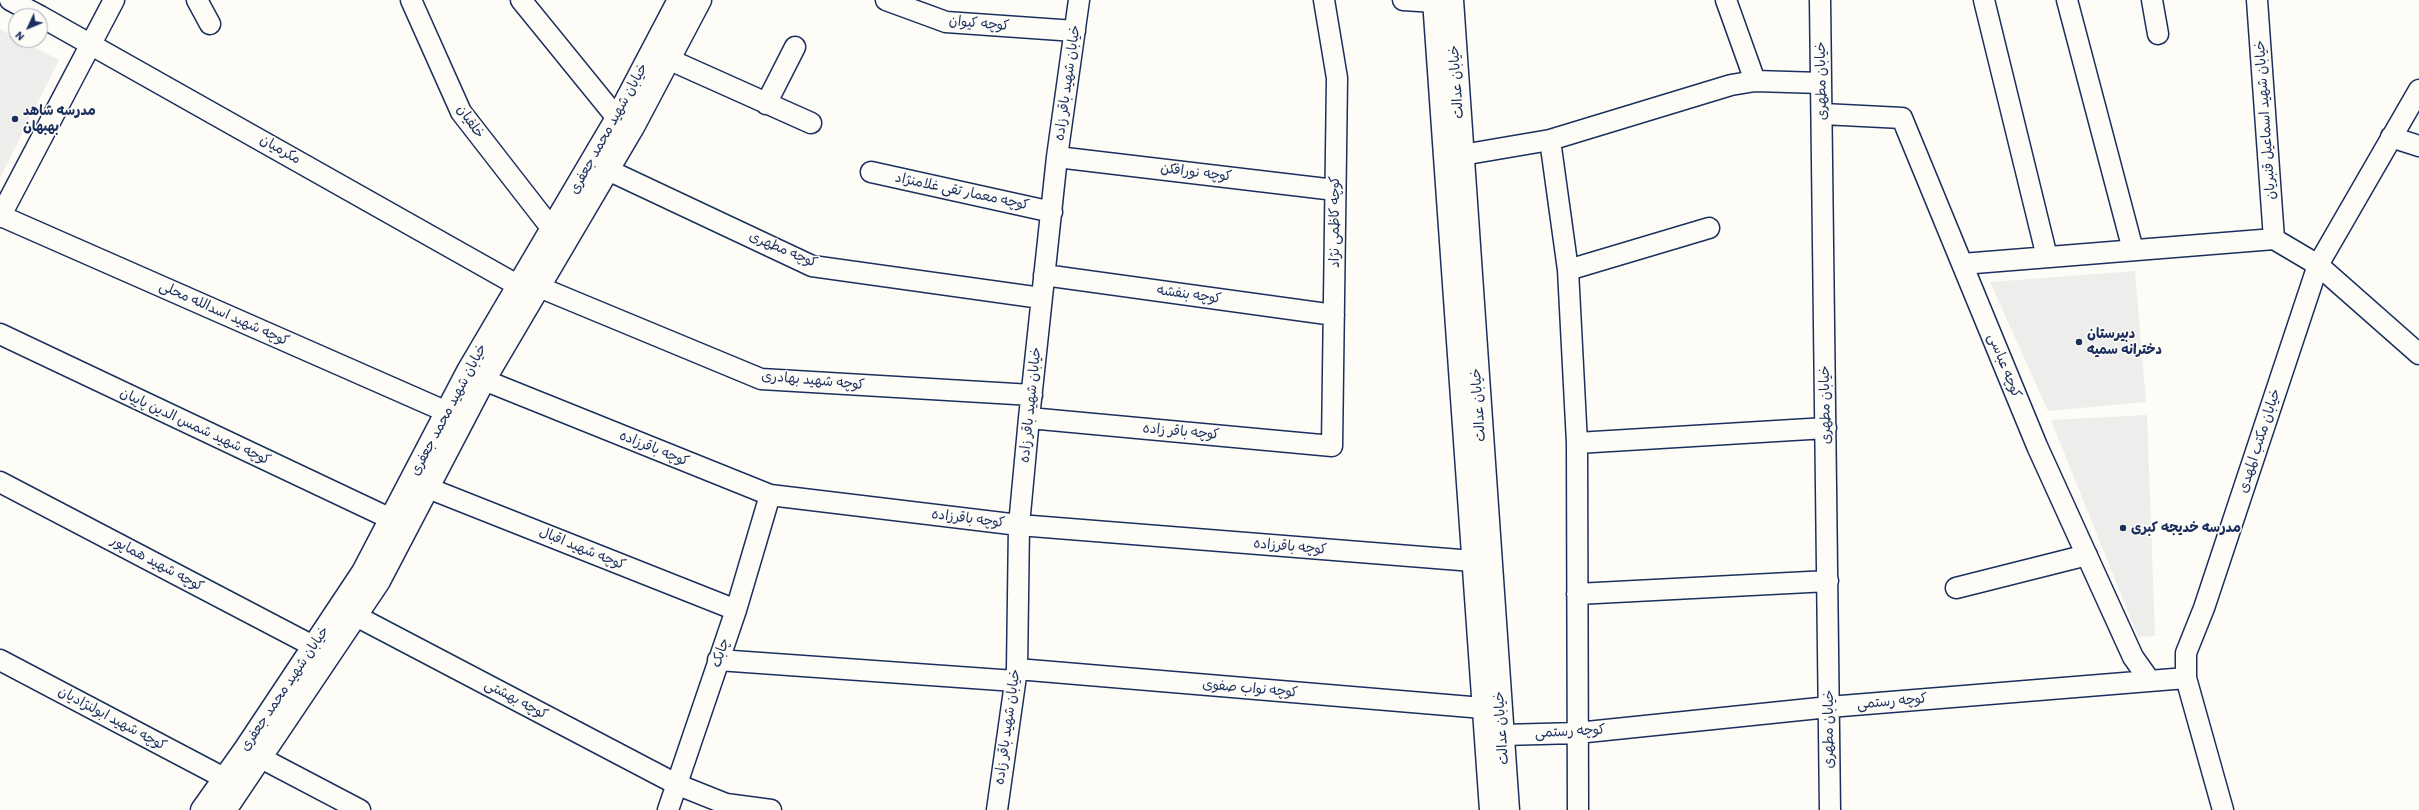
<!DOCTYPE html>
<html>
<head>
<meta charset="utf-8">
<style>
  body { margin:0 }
  #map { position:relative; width:2419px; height:810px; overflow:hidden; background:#fdfcf7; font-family:Itim,sans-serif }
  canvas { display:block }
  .north { position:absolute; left:8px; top:8px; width:40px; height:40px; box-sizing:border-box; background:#fdfcf7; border:1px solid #a3aaba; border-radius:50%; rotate:226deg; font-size:11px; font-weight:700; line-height:16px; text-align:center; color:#1b2f5e }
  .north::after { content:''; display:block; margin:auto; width:14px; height:18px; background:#1b2f5e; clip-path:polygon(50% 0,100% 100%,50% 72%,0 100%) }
</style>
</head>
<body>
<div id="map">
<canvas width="2419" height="810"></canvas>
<div class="north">N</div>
</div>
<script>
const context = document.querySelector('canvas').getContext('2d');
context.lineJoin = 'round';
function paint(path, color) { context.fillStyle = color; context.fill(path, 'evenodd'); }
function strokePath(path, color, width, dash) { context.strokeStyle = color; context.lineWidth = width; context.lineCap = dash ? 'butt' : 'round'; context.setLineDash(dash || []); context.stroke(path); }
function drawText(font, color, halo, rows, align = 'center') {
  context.font = font + ' Itim,"Playpen Sans Arabic",sans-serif'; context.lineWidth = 3; context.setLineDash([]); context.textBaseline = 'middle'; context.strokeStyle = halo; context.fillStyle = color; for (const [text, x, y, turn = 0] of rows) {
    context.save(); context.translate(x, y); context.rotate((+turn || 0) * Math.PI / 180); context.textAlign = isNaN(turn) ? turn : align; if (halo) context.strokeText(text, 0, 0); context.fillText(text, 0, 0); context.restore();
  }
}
paint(new Path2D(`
  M0 29 16 38V40H20L59 60 0 178Z
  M2135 271 2146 402 2048 411 1990 282Z
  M2147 415 2155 636 2138 637 2051 420Z`), '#edeeec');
const minor = new Path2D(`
  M10 0 40 16
  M197 0 210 24
  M411 0 461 112 552 229
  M521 0 617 118
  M886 0 946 22 1075 31
  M1403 0 1435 2
  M1726 0 1755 81
  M1820 0 1830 810
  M1984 0 2047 257
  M2067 0 2133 250
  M2152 0 2158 34
  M2257 0 2274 239
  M40 16 519 286
  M668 59 811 123
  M766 104 795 47
  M1823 114 1902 118 2037 446 2133 657 2150 681
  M2391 137 2419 146
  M1550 140 1568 270 1577 443 1578 810
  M1462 155 1550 140 1731 85 1755 81 1821 83
  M1057 157 1335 190
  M608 170 812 266 1041 298
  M871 172 1052 212
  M1 216 447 412
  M0 217 114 0
  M1962 264 2274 239 2318 265 2419 354
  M1568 270 1709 228
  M1044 275 1334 315
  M539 287 761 379 1032 395
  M0 334 391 519
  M484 380 770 495 1019 525 1473 561
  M1029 418 1332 446 1337 78 1324 0
  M1577 443 1826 428
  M0 482 313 646
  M428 488 736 610
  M1956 588 2087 555
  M1577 594 1828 581
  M356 616 676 784 726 804 771 810
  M0 660 224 778
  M718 660 1015 681
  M1017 669 1483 708
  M1503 735 1577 733 1829 707 2186 678
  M261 758 360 810
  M668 810 736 610 770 495
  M997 810 1017 669 1019 525 1029 418 1057 157 1079 0
  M2223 810 2186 678V653L2204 608 2318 265 2419 90`);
const tertiary = new Path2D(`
  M202 810 246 748 363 572 468 371 617 118 679 0
  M225 810 379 581 484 380 633 127 700 0`);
const secondary = new Path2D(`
  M1434 0 1491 810
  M1452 0 1508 810`);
strokePath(minor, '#1b2f5e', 23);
strokePath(tertiary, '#1b2f5e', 25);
strokePath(secondary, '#1b2f5e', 25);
strokePath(minor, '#fdfcf7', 20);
strokePath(tertiary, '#fdfcf7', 22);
strokePath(secondary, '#fdfcf7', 22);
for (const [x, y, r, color] of [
  [15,119,4,"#1b2f5e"],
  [2079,342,4,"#1b2f5e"],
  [2123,528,4,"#1b2f5e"]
]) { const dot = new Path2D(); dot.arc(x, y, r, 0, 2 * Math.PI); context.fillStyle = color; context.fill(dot); strokePath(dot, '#fdfcf7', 1.5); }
drawText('14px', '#1b2f5e', '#fdfcf7', [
  ["کوچه کیوان",979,24,5],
  ["خیابان مطهری",1822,81,-91],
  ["خیابان عدالت",1457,82,-94],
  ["خیابان شهید باقر زاده",1068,83,-82],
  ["خیابان شهید اسماعیل قنبریان",2266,120,-94],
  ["خلفیان",470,122,55],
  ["خیابان شهید محمد جعفری",609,129,-61],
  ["مکرمیان",280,150,30],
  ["کوچه نورافکن",1196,173,7],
  ["کوچه معمار تقی غلامنژاد",962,192,12],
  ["کوچه کاظمی نژاد",1335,222,-90],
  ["کوچه مطهری",783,250,23],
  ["کوچه بنفشه",1189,295,8],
  ["کوچه شهید اسدالله محلی",224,314,24],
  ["کوچه عباسی",2004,366,68],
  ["کوچه شهید بهادری",813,381,5],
  ["خیابان شهید باقر زاده",1031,405,-84],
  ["خیابان عدالت",1479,405,-94],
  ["خیابان مطهری",1826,405,-91],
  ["خیابان شهید محمد جعفری",449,410,-62],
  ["کوچه شهید شمس الدین پاپیان",195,427,25],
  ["کوچه باقر زاده",1181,432,5],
  ["خیابان مکتب المهدی",2260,441,-72],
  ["کوچه باقرزاده",654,449,22],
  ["کوچه باقرزاده",968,519,7],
  ["کوچه باقرزاده",1290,547,5],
  ["کوچه شهید اقبال",582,549,22],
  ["کوچه شهید هماپور",157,564,28],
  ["چابک",721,653,-71],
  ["خیابان شهید محمد جعفری",285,689,-56],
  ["کوچه نواب صفوی",1250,689,5],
  ["کوچه بهشتی",516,700,28],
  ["کوچه رستمی",1892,702,-5],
  ["کوچه شهید ابولنژادیان",112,719,28],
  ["خیابان شهید باقر زاده",1008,727,-82],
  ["خیابان عدالت",1502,728,-94],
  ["خیابان مطهری",1829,729,-90],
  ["کوچه رستمی",1570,732,-3]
]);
drawText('bold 14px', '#1b2f5e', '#fdfcf7', [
  ["مدرسه شاهد",23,111],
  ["بهبهان",23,127],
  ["دبیرستان",2087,334],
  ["دخترانه سمیه",2087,350],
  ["مدرسه خدیجه کبری",2131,528]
], 'left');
</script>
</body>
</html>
